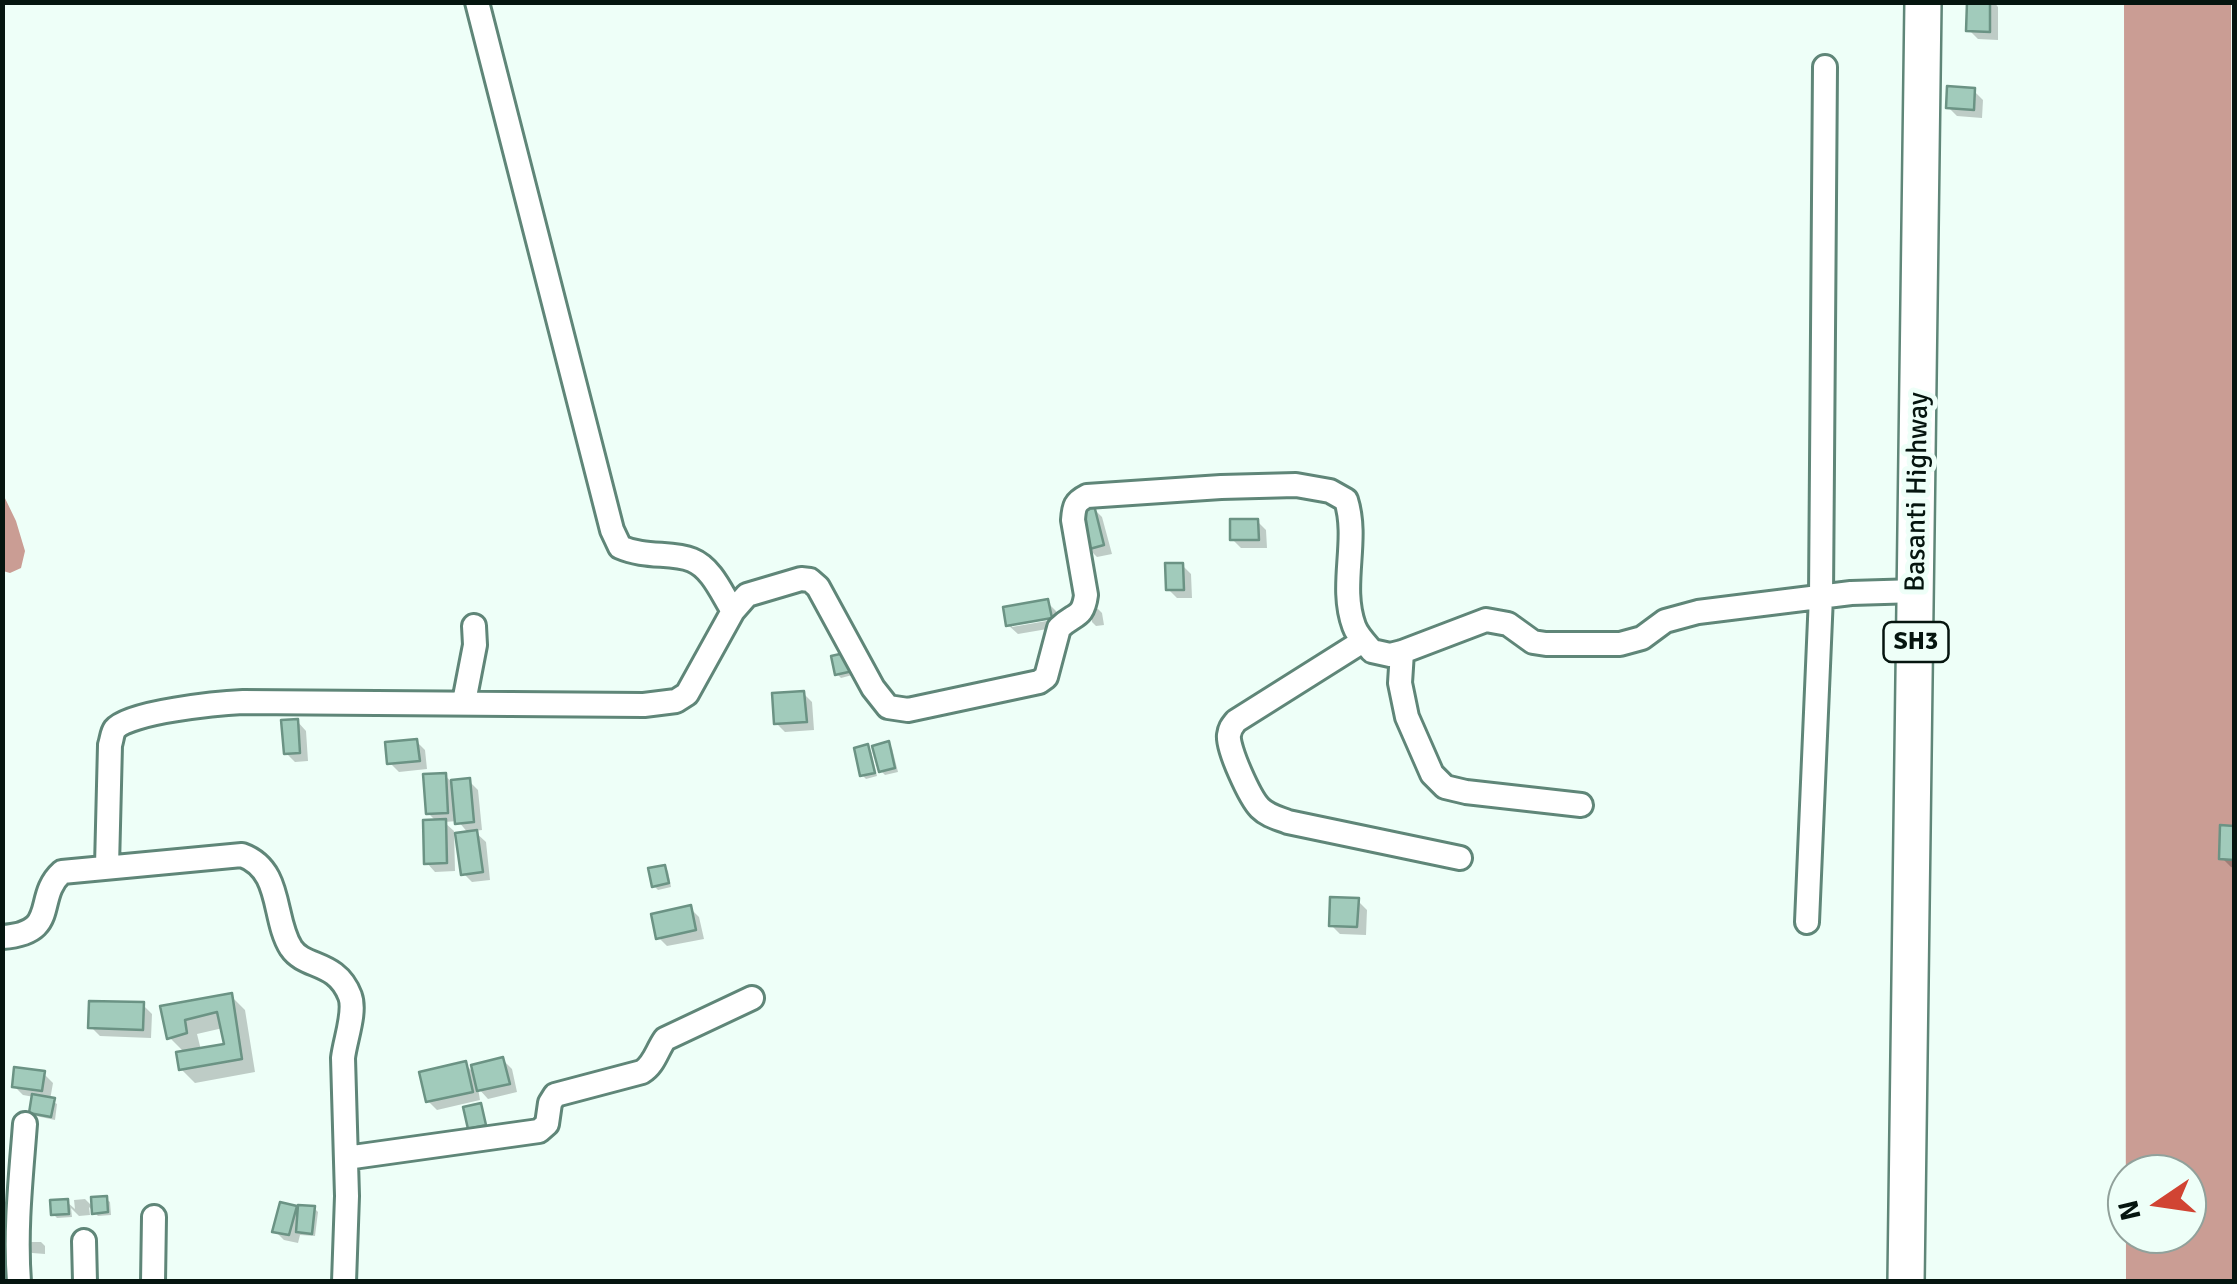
<!DOCTYPE html>
<html>
<head>
<meta charset="utf-8">
<style>
  body { margin:0 }
  #map { position:relative; width:2237px; height:1284px; overflow:hidden; background:#eefff8; font-family:Signika,sans-serif }
  canvas { display:block }
  .frame { position:absolute; inset:0; border:5px solid #05150f; pointer-events:none }
  .north { position:absolute; left:2107px; top:1154px; width:100px; height:100px; box-sizing:border-box; background:#eefff8; border:2px solid #91a19b; border-radius:50%; rotate:257deg; font-size:28px; font-weight:700; line-height:40px; text-align:center; color:#05150f }
  .north::after { content:''; display:block; margin:auto; width:35px; height:45px; background:#d14433; clip-path:polygon(50% 0,100% 100%,50% 72%,0 100%) }
</style>
</head>
<body>
<div id="map">
<canvas width="2237" height="1284"></canvas>
<div class="frame"></div>
<div class="north">N</div>
</div>
<script>
const context = document.querySelector('canvas').getContext('2d');
context.lineJoin = 'round';
function paint(path, color) { context.fillStyle = color; context.fill(path, 'evenodd'); }
function strokePath(path, color, width, dash) { context.strokeStyle = color; context.lineWidth = width; context.lineCap = dash ? 'butt' : 'round'; context.setLineDash(dash || []); context.stroke(path); }
function drawText(font, color, halo, rows, align = 'center') {
  context.font = font + ' Signika,sans-serif'; context.lineWidth = 10; context.setLineDash([]); context.textBaseline = 'middle'; context.strokeStyle = halo; context.fillStyle = color; for (const [text, x, y, turn = 0] of rows) {
    context.save(); context.translate(x, y); context.rotate((+turn || 0) * Math.PI / 180); context.textAlign = isNaN(turn) ? turn : align; if (halo) context.strokeText(text, 0, 0); context.fillText(text, 0, 0); context.restore();
  }
}
paint(new Path2D(`
  M2124 3H2231L2234 1281H2126ZM2127 1174H2187V1234H2127Z
  M2 492 16 521 25 551 21 568 10 573 3 571Z`), '#ca9d94');
paint(new Path2D(`
  M1969 2H1994L1998 7V40L1978 39 1969 30Z
  M1974 91 1983 100 1982 118 1957 116 1948 107Z
  M1093 508 1102 517 1112 554 1097 557 1088 548Z
  M1257 521 1266 530 1267 548H1241L1232 539Z
  M1182 565 1191 574 1192 598H1177L1168 589Z
  M1047 602 1056 611 1057 615 1012 622V627L1058 619 1059 627 1018 634 1008 625 1006 609Z
  M1098 609 1102 613 1104 625 1096 626 1092 622 1091 610Z
  M834 658 856 674 841 678 837 674Z
  M803 693 812 702 814 730 785 732 776 723Z
  M297 721 306 731 308 761 295 762 286 753Z
  M416 741 425 750 427 769 399 772 390 763Z
  M888 744 892 748 898 772 885 775 881 771Z
  M867 747 871 751 877 776 866 779 862 775Z
  M445 775 452 783 469 781 478 790 482 830 474 831 486 842 490 880 472 882 463 873 469 834 458 821 444 822 454 831 455 871 435 872 426 862 437 822 428 813Z
  M2223 828H2234V868L2231 867 2222 858Z
  M664 867 668 871 671 887 658 890 654 886Z
  M1358 901 1367 910 1366 935 1340 934 1331 925Z
  M690 908 699 917 704 939 667 946 658 937Z
  M231 996 245 1010 255 1072 195 1083 181 1069 185 1053 169 1037 163 1008ZM223 1028 227 1046 201 1050 197 1034Z
  M143 1005 152 1014 151 1038 100 1036 91 1027Z
  M503 1060 512 1069 517 1092 488 1099 478 1088 480 1100 437 1110 428 1101 465 1064 476 1075Z
  M44 1074 53 1083 50 1100 57 1104 55 1120 36 1116 32 1112 34 1097 23 1095 14 1086Z
  M85 1199 94 1208 106 1199 110 1202 111 1215 98 1216 89 1207 90 1215 79 1216 71 1208 72 1217 57 1218 53 1214 67 1202 75 1209 74 1200Z
  M296 1208 300 1212 314 1208 318 1212 315 1236 300 1235 298 1243 284 1240 275 1231Z
  M28 1242H41L45 1246V1254L32 1253 28 1249Z`), '#0003');
const building = new Path2D(`
  M1967 2H1990V32L1966 31Z
  M1947 86 1975 88 1974 110 1946 108Z
  M1094 505 1104 545 1086 550 1075 510Z
  M1230 519H1258L1259 540H1230Z
  M1165 563H1183L1184 590H1166Z
  M1048 599 1052 618 1006 626 1003 607Z
  M849 652 853 671 835 675 831 656Z
  M804 691 807 722 774 724 772 693Z
  M298 719 300 753 284 754 281 720Z
  M417 739 420 761 387 764 385 742Z
  M889 741 895 768 879 772 872 746Z
  M868 744 875 773 860 776 854 748Z
  M446 773 448 813 426 814 423 774Z
  M470 778 474 822 455 824 451 780Z
  M446 819 447 863 424 864 423 820Z
  M2220 825 2234 826V860L2219 859Z
  M477 830 483 872 461 875 455 833Z
  M665 865 669 883 652 887 648 868Z
  M1330 897 1359 898 1357 927 1329 926Z
  M691 905 696 930 656 939 651 914Z
  M232 993 242 1059 179 1070 176 1052 224 1044 217 1012 185 1020 187 1033 167 1039 160 1006Z
  M89 1001 144 1002 143 1030 88 1028Z
  M503 1057 510 1084 477 1091 471 1065Z
  M466 1061 473 1092 426 1102 419 1072Z
  M14 1067 45 1071 42 1091 12 1087Z
  M32 1094 55 1098 51 1117 29 1113Z
  M481 1103 486 1125 468 1129 463 1107Z
  M107 1196 108 1212 92 1214 91 1197Z
  M68 1199 69 1214 51 1215 50 1200Z
  M280 1202 297 1206 289 1235 272 1232Z
  M298 1205 315 1206 312 1234 296 1232Z`);
paint(building, '#a1cbbb');
strokePath(building, '#6b9384', 2.5);
const street = new Path2D(`
  M477 2 612 530 620 547C645 558 672 552 692 560 712 568 722 594 733 611
  M1363 641 1236 721C1232 726 1230 728 1229 735 1227 748 1250 798 1260 808 1268 816 1278 818 1288 822L1460 858
  M1402 652 1400 683 1407 717 1432 774 1445 787 1466 792 1581 805
  M464 702 475 645 474 626
  M107 866 110 745C112 739 112 733 115 729 128 712 220 703 243 702L644 705 676 701 687 694 733 611 747 595 801 579 810 580 818 587 873 688 888 707 908 710 1039 682 1046 677 1059 628C1074 613 1083 619 1086 595L1073 520C1074 506 1075 502 1087 496L1221 487 1296 485 1330 491 1346 500C1359 541 1339 585 1354 626 1357 635 1366 644 1372 651L1390 655 1402 652 1486 620 1508 624 1533 642 1546 644H1620L1642 638 1665 621 1698 612 1851 593 1917 591
  M1807 922 1821 596 1825 67
  M2 937C61 933 33 898 62 872L242 855C283 870 272 918 291 948 305 969 336 960 350 996 356 1012 345 1040 343 1058L347 1196 344 1282
  M346 1158 539 1131 547 1124 550 1103 555 1095 642 1072C654 1065 657 1050 665 1039L752 998
  M84 1241 85 1282
  M19 1282C15 1229 21 1177 25 1124
  M153 1282 154 1217`);
const primary = new Path2D(`
  M1906 1282 1923 2`);
strokePath(street, '#5f8678', 28);
strokePath(primary, '#5f8678', 40);
strokePath(street, '#fff', 22);
strokePath(primary, '#fff', 35);
for (const [x, y, w] of [
  [1916,642,65]
]) { const box = new Path2D(); box.roundRect(x - w / 2, y - 20, w, 40, 8); context.fillStyle = '#eefff8'; context.fill(box); strokePath(box, '#05150f', 2.5); }
drawText('bold 25px', '#05150f', null, [
  ["SH3",1916,642]
]);
drawText('28px', '#05150f', '#eefff8', [
  ["Basanti Highway",1918,492,-89]
]);
</script>
</body>
</html>
